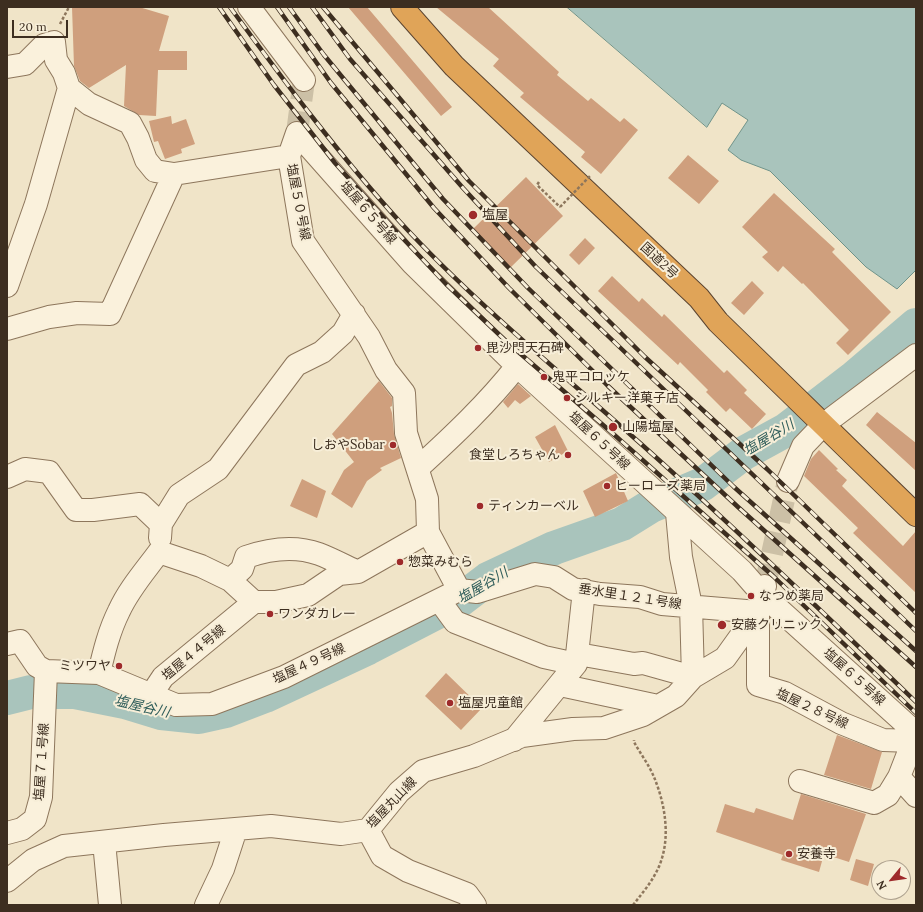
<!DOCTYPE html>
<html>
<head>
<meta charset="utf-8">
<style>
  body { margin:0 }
  #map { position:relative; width:923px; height:912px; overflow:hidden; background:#f0e4c8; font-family:Lora,serif }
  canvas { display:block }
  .frame { position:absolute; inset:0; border:8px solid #3d2e20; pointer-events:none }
  .north { position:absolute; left:871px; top:860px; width:40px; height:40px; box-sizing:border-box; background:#f7eed8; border:1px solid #ada18e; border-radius:50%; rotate:241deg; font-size:11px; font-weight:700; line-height:16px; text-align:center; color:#3d2e20 }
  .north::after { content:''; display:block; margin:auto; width:14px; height:18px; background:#9e2a2b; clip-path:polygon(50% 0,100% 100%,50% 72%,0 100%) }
  .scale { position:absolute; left:12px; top:20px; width:56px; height:18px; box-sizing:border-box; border:2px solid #3d2e20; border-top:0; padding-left:5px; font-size:12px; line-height:14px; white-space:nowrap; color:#3d2e20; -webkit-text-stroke:3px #f7eed8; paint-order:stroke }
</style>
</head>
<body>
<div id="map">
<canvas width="923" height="912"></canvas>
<div class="frame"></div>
<div class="north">N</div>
<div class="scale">20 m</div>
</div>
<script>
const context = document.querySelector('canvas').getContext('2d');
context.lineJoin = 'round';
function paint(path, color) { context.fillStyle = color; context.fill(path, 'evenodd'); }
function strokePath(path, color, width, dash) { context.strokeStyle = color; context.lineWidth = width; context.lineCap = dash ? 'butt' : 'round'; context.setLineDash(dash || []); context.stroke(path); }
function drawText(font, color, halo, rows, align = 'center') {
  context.font = font + ' Lora,"Noto Sans JP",serif'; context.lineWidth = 4; context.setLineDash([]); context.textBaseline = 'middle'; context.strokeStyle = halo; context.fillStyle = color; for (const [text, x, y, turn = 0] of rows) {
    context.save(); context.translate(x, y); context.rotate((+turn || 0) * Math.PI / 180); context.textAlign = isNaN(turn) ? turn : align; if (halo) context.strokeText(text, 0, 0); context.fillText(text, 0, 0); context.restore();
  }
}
const water = new Path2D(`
  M567 7H916V270L897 289 866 267 770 171 741 160 728 150 748 120 722 103 707 127Z`);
paint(water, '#a9c4bc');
strokePath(water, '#6f938a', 1);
strokePath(new Path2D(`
  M7 698 31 692H75L125 702 161 713 199 717 226 711 265 696 368 648 459 601 488 579 554 548 622 524 651 506 703 484 744 453 786 430 855 377 916 325`), '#a9c4bc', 34);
paint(new Path2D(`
  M72 7H139L169 16 159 51H187V70H158L156 116 139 115 124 106 126 65 89 88 80 81 74 66Z
  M348 7H367L452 107 441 116Z
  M436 7H488L559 72 557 75 588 101 591 98 620 122 624 118 638 130 601 174 581 157 585 152 520 97 524 93 493 66 499 59Z
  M171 116 172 124 186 119 195 144 181 149 182 153 165 159 158 141 154 142 149 121Z
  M688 155 719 181 699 204 668 178Z
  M526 177 563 216 510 268 473 229Z
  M774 193 835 249 832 252 891 312 848 355 836 343 849 330 803 283 802 284 783 266 778 272 762 257 768 252 742 227Z
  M585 238 595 248 579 265 569 255Z
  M612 276 639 302 642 298 662 317 664 314 724 373 727 370 747 390 744 393 766 414 752 429 730 408 726 412 706 392 708 390 680 362 678 365 598 291Z
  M752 281 764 293 744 315 731 303Z
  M379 381 392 398V406L390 407 392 413 394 434 401 458 380 468 382 470 367 481 352 508 331 494 344 470 354 462 332 434Z
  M518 384 531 396 520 404 515 400 508 408 503 402Z
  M877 412 916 443V471L866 425Z
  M555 425 568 451 549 462 535 437Z
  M819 450 838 469 836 470 847 480 842 486 903 546 916 531V593L853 533 858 528 804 476 811 459Z
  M616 473 628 501 595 517 583 491Z
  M302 479 326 491 317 518 290 506Z
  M446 673 482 708 461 730 425 696Z
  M837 735 882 752 871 789 824 775Z
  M801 794 866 814 849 862 824 854 819 872 781 860 783 855 716 832 725 804 754 813 756 808 793 820Z
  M856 859 874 864 868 886 850 880Z`), '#cf9f7d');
strokePath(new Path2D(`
  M297 133 304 80
  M765 586 788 481`), '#ccc0a6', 22, [22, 11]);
const minor = new Path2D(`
  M249 7 304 80
  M7 67 25 64 44 45 54 42 56 60 64 73 69 88 89 104 130 123 138 138 146 160 155 171 174 174 289 156
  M7 286 36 204 69 88
  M7 329 49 317 77 313 110 314 174 174
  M418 468C453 436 487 404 517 366
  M7 477 25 469 49 472 76 510H93L140 504 161 524 160 538
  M788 481 803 446 824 424 916 355
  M161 524 179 495 218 469 296 365 322 352 343 333 354 314
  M159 552 201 566 230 580 242 569 246 557C269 549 294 545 319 554 332 559 345 566 358 572
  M230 580 254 602H276L308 595 339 574 358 572 428 532
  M459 590 428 532 427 499 406 433 404 393 386 370 369 337 303 241 289 156 297 133 413 264 517 366 742 571 763 595 916 733
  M459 590 477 592 535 574 554 577 573 589 600 594 640 597 662 604 758 612V685L785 693 841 723 883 740 913 741
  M439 600 455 622 544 657 576 664
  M7 644 20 641 37 666 46 671 99 673 176 705 212 704 284 677 459 590
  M578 654 634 664 643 663 693 677 691 606 681 557 677 513
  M99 673C104 652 109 631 119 611 129 589 145 571 159 552
  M560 685 658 706
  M151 695 163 677 254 602
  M514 740 576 664 584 590
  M899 777 916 796
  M800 781 874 803 888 795 899 777 913 741 916 739
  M368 830 382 856 408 871 467 894 475 905
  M7 833 22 829 35 819 41 797 46 671
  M104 842 110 905
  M7 881 33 860 64 846 164 835 271 826 341 834 368 830 399 792 423 771 474 756 522 736 573 729 604 728 643 715 676 696 693 677 725 658 758 612 765 586
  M206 905 223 869 236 829`);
const highway = new Path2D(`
  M402 7 454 66 699 298 718 322 916 515`);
strokePath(minor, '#8d765c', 24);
strokePath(highway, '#5b4430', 24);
strokePath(new Path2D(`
  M60 24 69 7
  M539 182 537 185 560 207
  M633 905C644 891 657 876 662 858 670 832 664 801 654 777 649 765 640 753 634 742V740`), '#8d765c', 2.5, [3, 2]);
strokePath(minor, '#faf1dc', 22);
strokePath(highway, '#e0a458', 22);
const rail = new Path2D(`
  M219 7 274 85 335 163 394 229 446 284 508 343 610 431 773 576 916 713
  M230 7C284 81 339 155 401 223 475 303 559 371 640 443 734 527 825 614 916 702
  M277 7 331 83 434 208 509 288 608 386 738 507 916 667
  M289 7 324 55 443 199 528 288 734 487 916 651
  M312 7 350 59 463 188 536 267 916 631
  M323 7 469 181 645 357 767 469 916 613`);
strokePath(rail, '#3d2e20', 4.5);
strokePath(rail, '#f7eed8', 3, [9]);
strokePath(new Path2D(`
  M560 207 590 176`), '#8d765c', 2.5, [3, 2]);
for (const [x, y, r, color] of [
  [473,215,5,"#9e2a2b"],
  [478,348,4,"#9e2a2b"],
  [544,377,4,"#9e2a2b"],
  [567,398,4,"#9e2a2b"],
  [613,427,5,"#9e2a2b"],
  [393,445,4,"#9e2a2b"],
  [568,455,4,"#9e2a2b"],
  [607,486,4,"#9e2a2b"],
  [480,506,4,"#9e2a2b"],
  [400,562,4,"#9e2a2b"],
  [751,596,4,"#9e2a2b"],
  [270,614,4,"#9e2a2b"],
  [722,625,5,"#9e2a2b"],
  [119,666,4,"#9e2a2b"],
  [450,703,4,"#9e2a2b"],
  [789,854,4,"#9e2a2b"]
]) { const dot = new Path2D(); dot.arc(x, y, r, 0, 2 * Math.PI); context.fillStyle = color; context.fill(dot); strokePath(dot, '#f7eed8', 1.5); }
drawText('13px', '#3d2e20', '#f7eed8', [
  ["塩屋５０号線",298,202,79],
  ["塩屋６５号線",368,213,49],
  ["国道2号",659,261,43],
  ["塩屋６５号線",599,441,43],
  ["垂水里１２１号線",630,597,9],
  ["塩屋４４号線",194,653,-40],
  ["塩屋４９号線",309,664,-25],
  ["塩屋６５号線",854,677,42],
  ["塩屋２８号線",812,709,25],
  ["塩屋７１号線",42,762,-86],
  ["塩屋丸山線",392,803,-46]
]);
drawText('13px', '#3d2e20', '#f7eed8', [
  ["塩屋",482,215],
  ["毘沙門天石碑",486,348],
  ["鬼平コロッケ",552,377],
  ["シルキー洋菓子店",575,398],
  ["山陽塩屋",622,427],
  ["しおやSobar",385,445,"right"],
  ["食堂しろちゃん",560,455,"right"],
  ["ヒーローズ薬局",615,486],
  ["ティンカーベル",488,506],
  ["惣菜みむら",408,562],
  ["なつめ薬局",759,596],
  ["ワンダカレー",278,614],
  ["安藤クリニック",731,625],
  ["ミツワヤ",111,666,"right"],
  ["塩屋児童館",458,703],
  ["安養寺",797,854]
], 'left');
drawText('italic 14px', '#2f5d5a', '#f7eed8', [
  ["塩屋谷川",769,438,-31],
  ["塩屋谷川",483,586,-31],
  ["塩屋谷川",142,707,13]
]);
</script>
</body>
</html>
